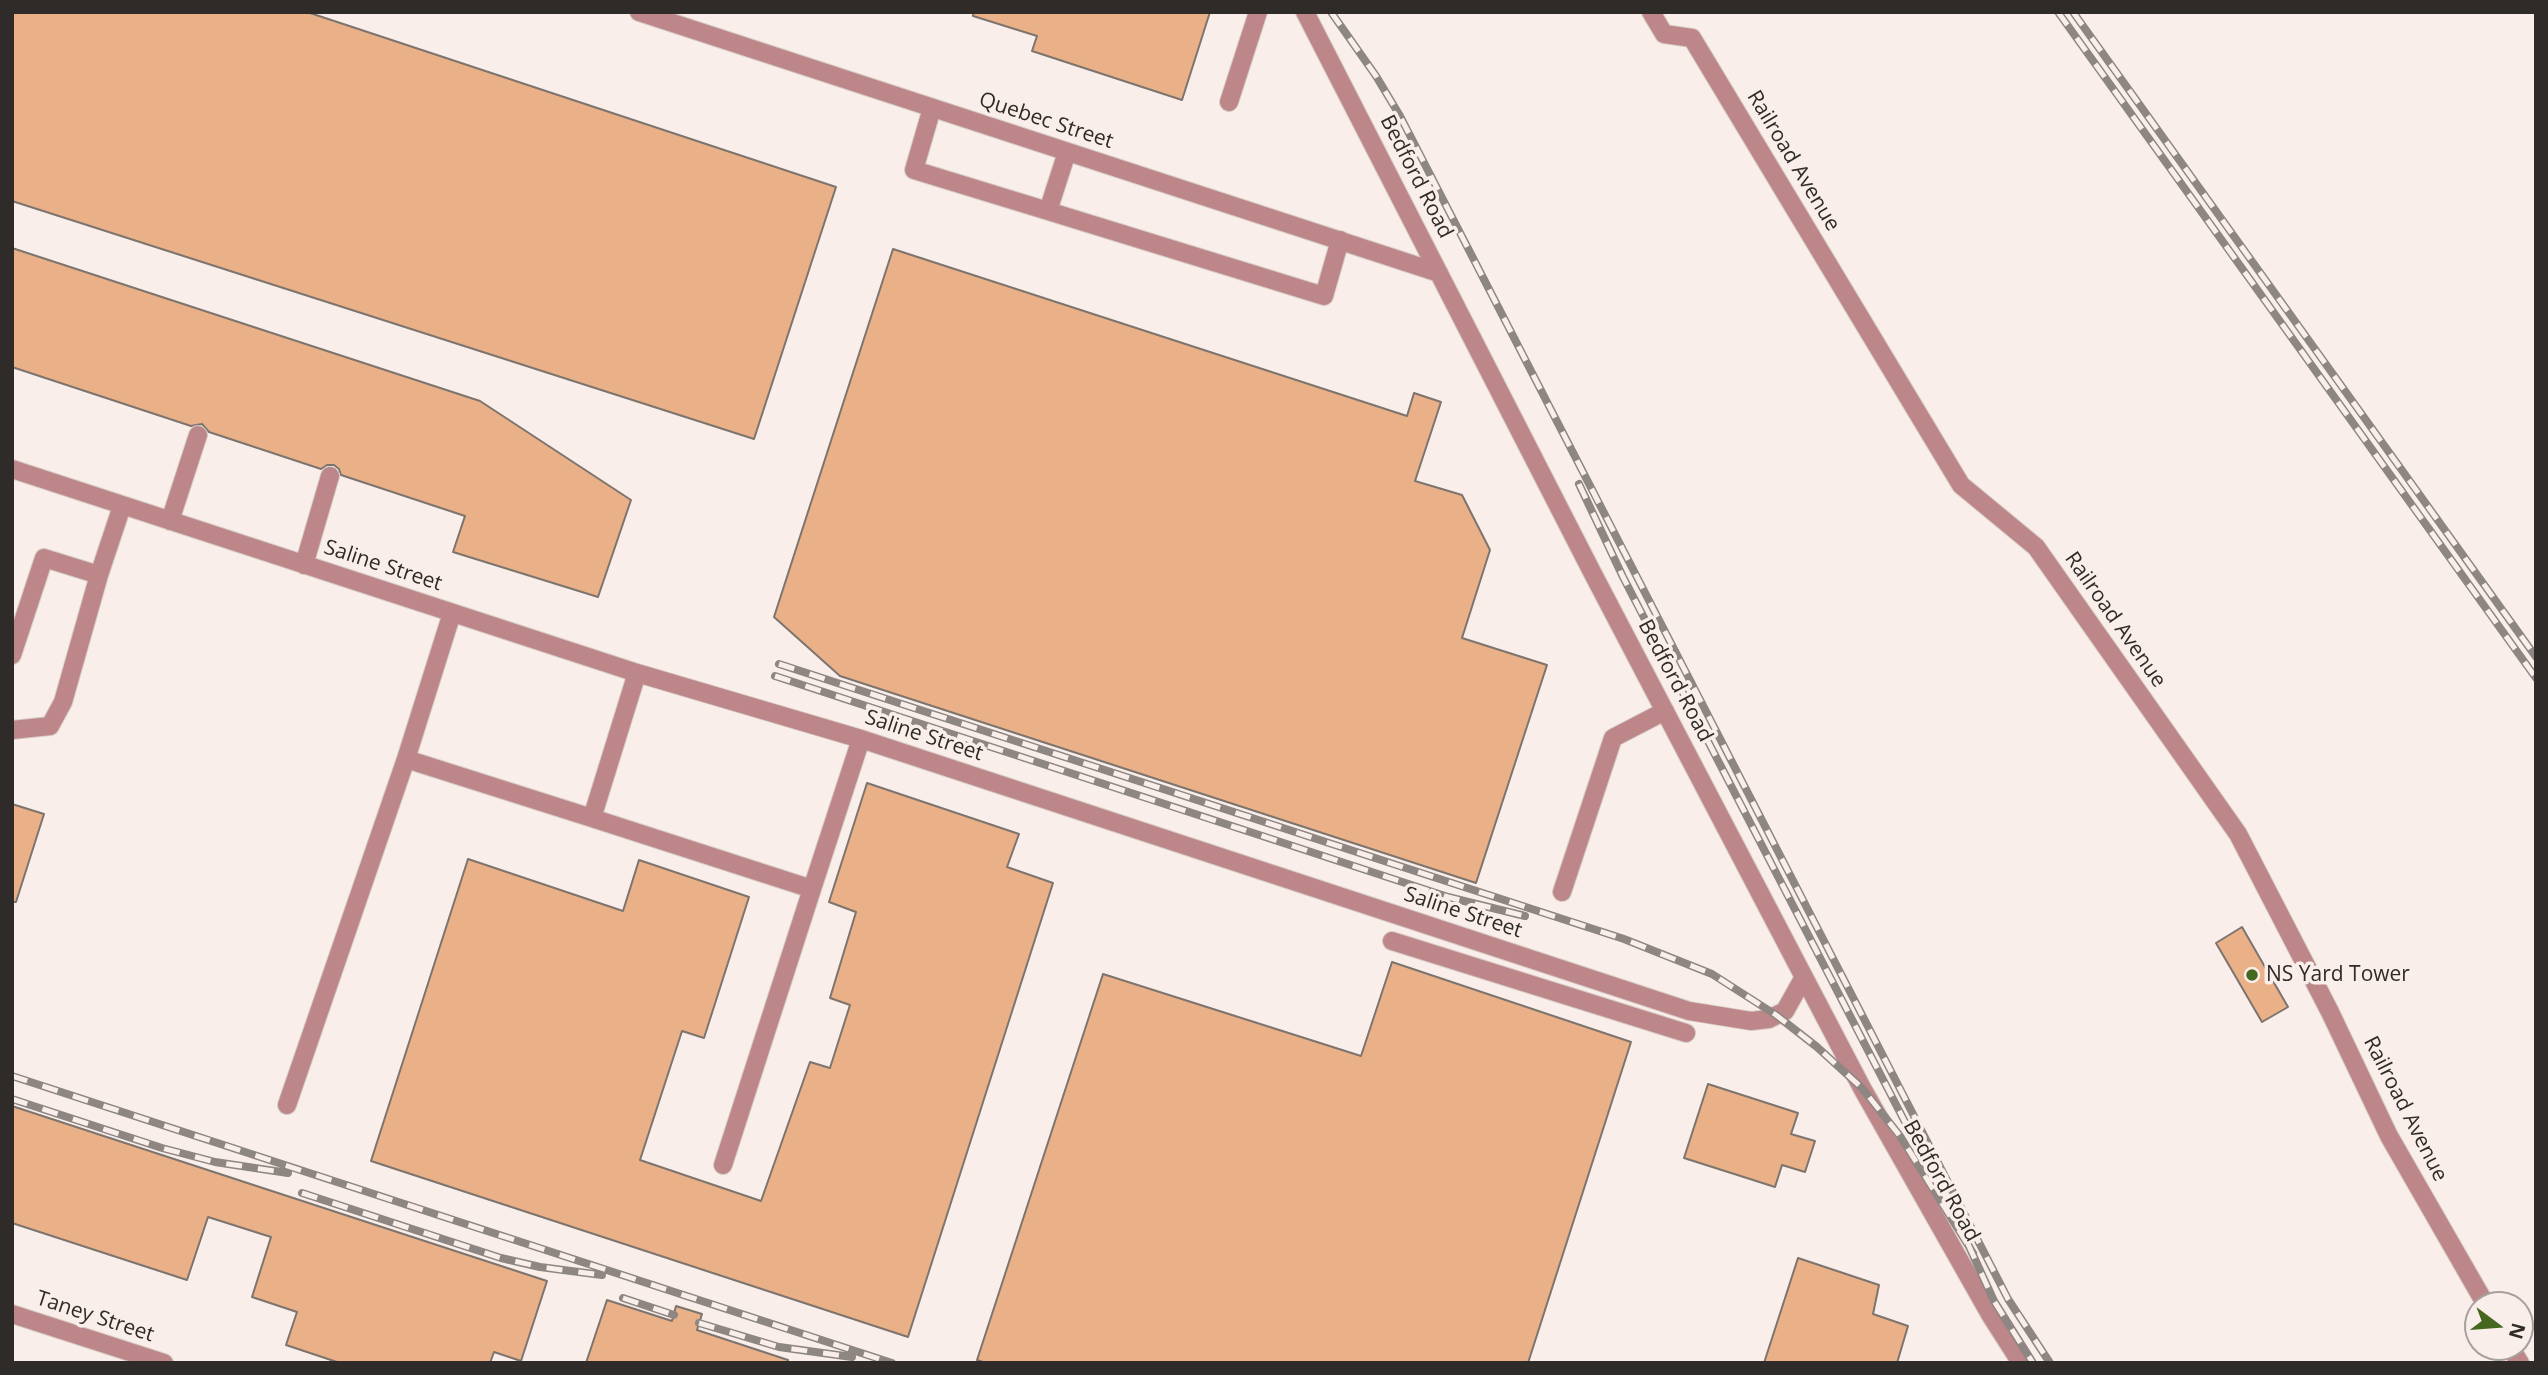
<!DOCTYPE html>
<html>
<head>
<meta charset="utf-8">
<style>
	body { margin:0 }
	#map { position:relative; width:2548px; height:1375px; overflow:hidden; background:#faeeea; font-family:"Open Sans",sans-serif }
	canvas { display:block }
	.frame { position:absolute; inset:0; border:14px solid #2f2b29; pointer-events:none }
	.north { position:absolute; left:2464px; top:1291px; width:70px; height:70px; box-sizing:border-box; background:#faeeea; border:2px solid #a9a09d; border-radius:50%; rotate:106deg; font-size:19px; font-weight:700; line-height:28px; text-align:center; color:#2f2b29 }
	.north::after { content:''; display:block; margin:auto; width:24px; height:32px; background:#46671f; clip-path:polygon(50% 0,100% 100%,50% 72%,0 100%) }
</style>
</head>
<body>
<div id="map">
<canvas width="2548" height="1375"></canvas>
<div class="frame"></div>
<div class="north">N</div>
</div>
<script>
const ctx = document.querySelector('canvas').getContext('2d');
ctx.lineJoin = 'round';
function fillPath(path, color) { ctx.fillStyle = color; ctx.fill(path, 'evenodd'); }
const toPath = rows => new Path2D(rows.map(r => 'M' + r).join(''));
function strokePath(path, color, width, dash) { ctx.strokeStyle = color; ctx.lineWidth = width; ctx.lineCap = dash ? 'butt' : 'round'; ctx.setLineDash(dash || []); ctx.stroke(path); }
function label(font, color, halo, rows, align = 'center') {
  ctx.font = font + ' "Open Sans",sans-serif'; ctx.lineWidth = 7; ctx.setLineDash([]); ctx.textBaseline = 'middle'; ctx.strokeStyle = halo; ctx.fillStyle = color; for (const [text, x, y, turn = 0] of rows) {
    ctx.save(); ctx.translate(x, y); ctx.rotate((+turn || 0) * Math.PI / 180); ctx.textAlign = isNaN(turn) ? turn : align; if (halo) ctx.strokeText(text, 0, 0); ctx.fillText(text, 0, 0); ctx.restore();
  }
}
const building = toPath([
	[12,12,307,12,836,187,754,439,12,201,12,12],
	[973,12,1210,12,1182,100,1032,51,1037,36,973,16,973,12],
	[12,248,480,401,631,500,598,597,453,552,465,516,341,475,339,469,334,465,327,465,321,469,209,432,202,424,191,426,12,367,12,248],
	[893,249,1407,416,1414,393,1441,402,1415,481,1462,495,1490,550,1462,638,1547,665,1476,883,840,676,774,617,893,249],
	[867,783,1019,834,1007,867,1053,883,908,1337,371,1161,468,859,623,911,639,860,749,897,704,1038,682,1031,640,1160,761,1201,810,1062,830,1068,850,1005,830,998,856,912,829,902,867,783],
	[12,804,44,814,16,902,12,902,12,804],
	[2242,927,2288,1007,2262,1022,2216,943,2242,927],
	[1392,962,1631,1042,1528,1363,986,1363,977,1360,1103,974,1361,1056,1392,962],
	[1708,1084,1798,1113,1791,1134,1815,1141,1805,1172,1782,1165,1775,1187,1684,1158,1708,1084],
	[12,1106,547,1281,521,1361,494,1352,490,1363,340,1363,286,1345,297,1312,252,1297,271,1237,208,1217,187,1280,12,1223,12,1106],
	[1798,1258,1879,1285,1873,1314,1908,1326,1897,1363,1764,1363,1798,1258],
	[607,1300,672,1321,676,1306,702,1314,697,1330,788,1360,788,1363,586,1363,607,1300]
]);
fillPath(building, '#eab088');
strokePath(building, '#7d746e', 2);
const minor = toPath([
	[639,12,1439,273],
	[1305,12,1592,572,1862,1088,1991,1316,2021,1363],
	[1651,12,1664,34,1692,38,1961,485,2036,547,2238,834,2330,1012,2389,1136,2486,1305],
	[1229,102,1258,12],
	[932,108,914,170,1048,211],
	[1067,152,1048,211,1324,296,1340,240],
	[12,469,637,673,861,739,1689,1011,1751,1021,1769,1019,1785,1011,1804,977],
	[170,521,198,435],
	[304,565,330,476],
	[452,613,406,759,592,818],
	[12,655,44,558,99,575],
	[637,673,592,818,812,889,861,739],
	[12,730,50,726,63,702,99,575,122,506],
	[1562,892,1613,738,1665,711],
	[1392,941,1686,1033],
	[287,1105,406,759],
	[723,1165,812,889],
	[12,1314,164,1363],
	[2510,1347,2520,1363]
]);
strokePath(minor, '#d5cbc7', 20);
strokePath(minor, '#bd8789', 18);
const rail = toPath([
	[1331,12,1376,76,1400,116,2008,1299,2050,1363],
	[2058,12,2536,678],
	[2073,12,2536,657],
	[1579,484,1623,577,1920,1151],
	[779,664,1624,939,1712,974,1776,1015,1817,1047,1862,1088,1900,1136,1973,1253],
	[775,676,1448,897,1525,916],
	[12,1076,892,1363],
	[12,1099,162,1148,215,1162,288,1173],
	[302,1193,501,1258,540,1267,602,1275],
	[1968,1244,1994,1301,2033,1363],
	[623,1298,674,1315],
	[699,1323,779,1347,852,1357]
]);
strokePath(rail, '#8d8683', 8);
strokePath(rail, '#faeeea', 5, [16]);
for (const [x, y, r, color] of [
	[2252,975,7,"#46671f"]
]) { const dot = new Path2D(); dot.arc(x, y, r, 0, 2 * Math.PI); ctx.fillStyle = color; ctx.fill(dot); strokePath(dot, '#faeeea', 2.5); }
label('21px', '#2f2b29', '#faeeea', [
	["Quebec Street",1046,121,18],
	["Railroad Avenue",1793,161,59],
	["Bedford Road",1416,177,63],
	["Saline Street",383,566,18],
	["Railroad Avenue",2115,620,55],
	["Bedford Road",1675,681,62],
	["Saline Street",924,736,18],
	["Saline Street",1463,913,18],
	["Railroad Avenue",2405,1109,63],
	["Bedford Road",1941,1181,61],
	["Taney Street",95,1317,18]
]);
label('21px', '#2f2b29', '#faeeea', [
	["NS Yard Tower",2266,975]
], 'left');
</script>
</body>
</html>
